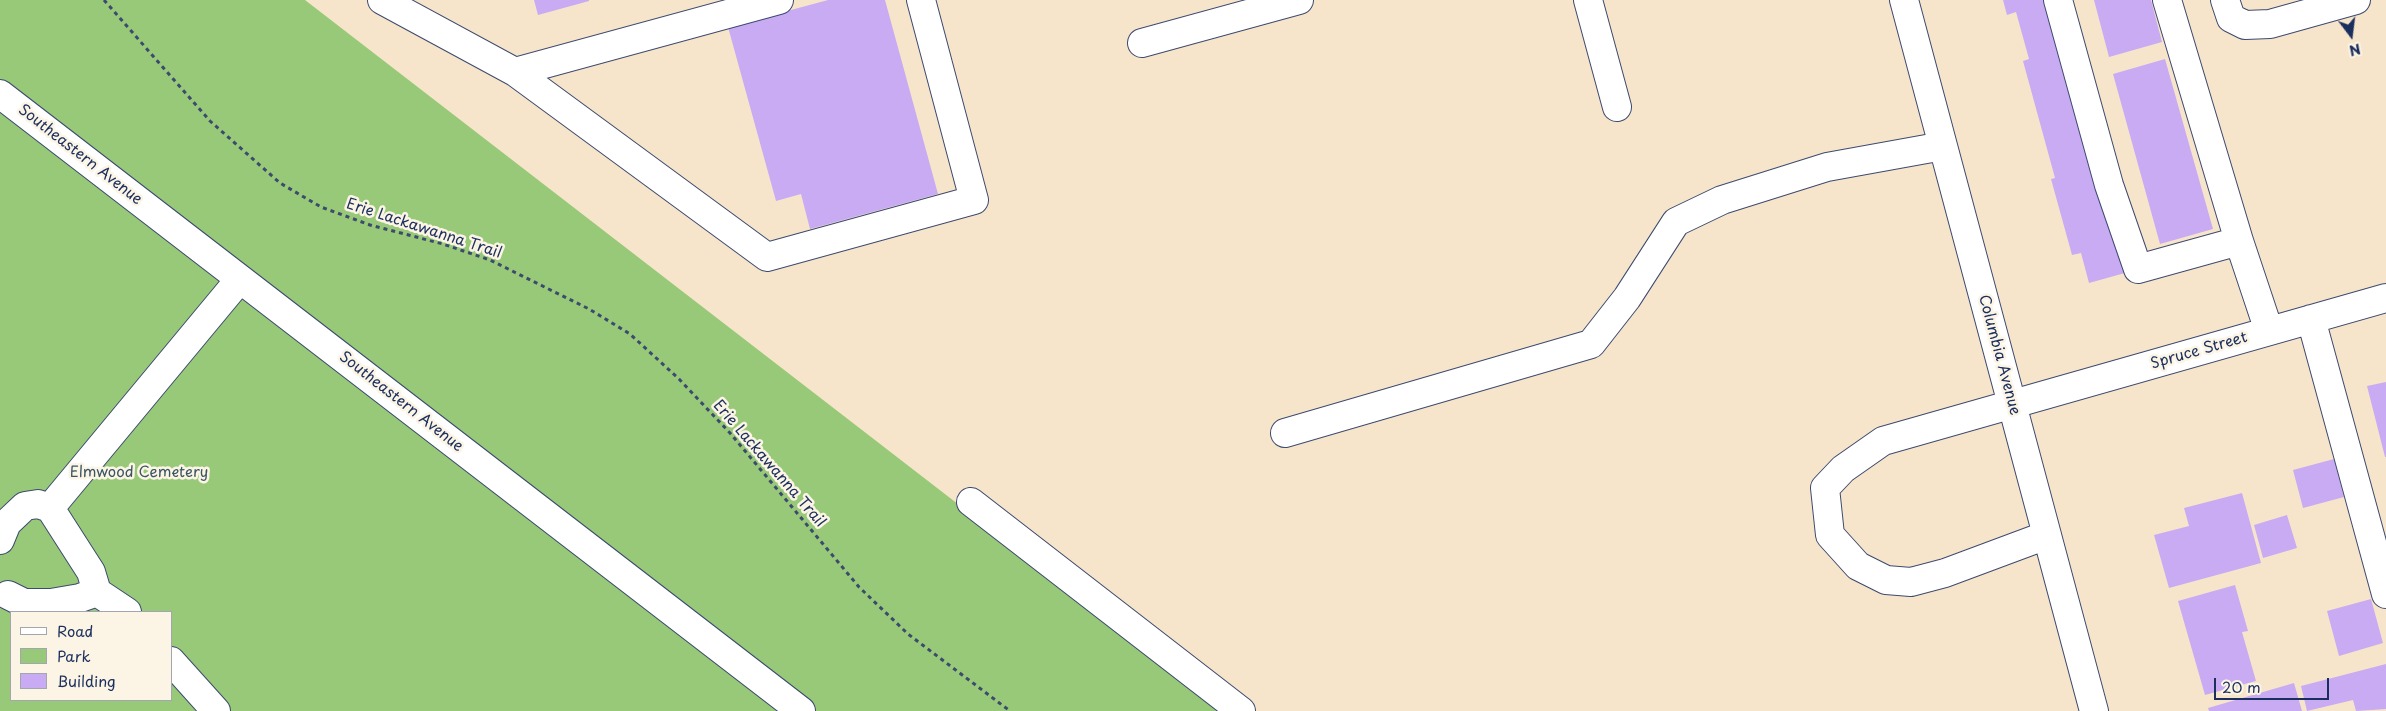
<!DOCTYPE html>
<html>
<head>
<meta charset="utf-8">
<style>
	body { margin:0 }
	#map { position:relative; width:2386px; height:711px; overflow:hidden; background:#f7e5cb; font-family:"Playpen Sans",sans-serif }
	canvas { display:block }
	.legend { position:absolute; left:10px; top:611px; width:162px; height:90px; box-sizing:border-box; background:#fcf5e5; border:1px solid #a2a6af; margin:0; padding:6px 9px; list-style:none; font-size:15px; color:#1b2f5e }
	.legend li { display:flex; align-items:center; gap:10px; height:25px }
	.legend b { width:25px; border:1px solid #a2a6af }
	.north { position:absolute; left:2326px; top:10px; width:50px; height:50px; -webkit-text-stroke:4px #fcf5e5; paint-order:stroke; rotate:165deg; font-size:14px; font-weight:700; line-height:20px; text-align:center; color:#1b2f5e }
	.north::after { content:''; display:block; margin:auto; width:18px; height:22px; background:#1b2f5e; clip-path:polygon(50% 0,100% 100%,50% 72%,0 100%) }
	.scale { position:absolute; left:2214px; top:678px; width:115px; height:22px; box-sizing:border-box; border:2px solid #1b2f5e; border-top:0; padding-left:6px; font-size:15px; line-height:18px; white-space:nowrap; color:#1b2f5e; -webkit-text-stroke:4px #fcf5e5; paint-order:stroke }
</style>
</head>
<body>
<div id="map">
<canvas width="2386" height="711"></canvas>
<ul class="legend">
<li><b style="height:6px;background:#fff"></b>Road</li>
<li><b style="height:14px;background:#98c979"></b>Park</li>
<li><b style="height:14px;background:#c8abf3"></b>Building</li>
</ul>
<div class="north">N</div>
<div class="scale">20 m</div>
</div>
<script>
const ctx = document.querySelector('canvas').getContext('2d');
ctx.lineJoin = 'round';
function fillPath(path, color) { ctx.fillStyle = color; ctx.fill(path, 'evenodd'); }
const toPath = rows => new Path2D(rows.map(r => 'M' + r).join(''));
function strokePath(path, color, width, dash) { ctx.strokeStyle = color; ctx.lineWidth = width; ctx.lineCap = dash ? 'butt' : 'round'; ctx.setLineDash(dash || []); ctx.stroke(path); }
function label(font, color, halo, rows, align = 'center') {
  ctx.font = font + ' "Playpen Sans",sans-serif'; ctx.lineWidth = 5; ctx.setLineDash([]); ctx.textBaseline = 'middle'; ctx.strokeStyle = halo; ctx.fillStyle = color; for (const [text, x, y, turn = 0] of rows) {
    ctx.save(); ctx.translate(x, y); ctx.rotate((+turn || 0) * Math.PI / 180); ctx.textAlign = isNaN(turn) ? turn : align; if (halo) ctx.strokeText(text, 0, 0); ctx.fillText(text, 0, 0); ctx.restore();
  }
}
fillPath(toPath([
	[0,0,305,0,1226,711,0,711],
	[11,612,171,612,171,700,11,700]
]), '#98c979');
fillPath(toPath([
	[534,0,589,0,589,1,538,15],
	[828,0,885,0,938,194,810,229,801,194,776,201,728,27],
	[2003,0,2050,0,2125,273,2089,283,2081,253,2072,255,2051,179,2055,178,2023,61,2029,59,2016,12,2007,15],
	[2094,0,2151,0,2162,42,2109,57],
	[2165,59,2213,229,2160,244,2113,74],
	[2386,382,2386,457,2385,457,2367,386],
	[2334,459,2344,497,2303,508,2293,470],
	[2242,493,2261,563,2169,588,2154,535,2189,526,2184,508],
	[2287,515,2297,548,2263,558,2254,525],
	[2235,585,2248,631,2242,632,2256,681,2205,695,2178,601],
	[2371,599,2383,643,2339,656,2327,611],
	[2386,664,2386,709,2356,711,2353,700,2307,711,2301,686],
	[2294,683,2302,711,2209,711,2208,708]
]), '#c8abf3');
const minor = toPath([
	[382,0,515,72,767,257,974,200,921,0],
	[1588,0,1617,107],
	[1904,0,2094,711],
	[2058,0,2109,185,2138,269,2239,241],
	[2167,0,2239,241,2269,331],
	[2225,0,2231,18,2245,25,2270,24,2356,0],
	[1142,43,1299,0],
	[515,72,779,0],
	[0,94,801,711],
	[2311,319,2386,594],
	[1285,433,1591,344,1627,298,1676,222,1722,200,1827,167,1943,146],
	[971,502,1241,711],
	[50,508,91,572,97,592,127,612],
	[2047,535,1945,573,1911,582,1886,580,1858,566,1830,535,1825,488,1843,469,1883,441,2386,298],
	[0,540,7,523,25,506,38,504,50,508,240,279],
	[8,595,24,603,51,603,80,598,97,592],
	[171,661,216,711]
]);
strokePath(minor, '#3c4a6e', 30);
strokePath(toPath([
	[104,0,210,121,280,183,321,207,370,225,443,244,490,260,589,309,630,334,679,379,730,433,859,587,908,634,1010,711]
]), '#3c4a6e', 3, [4, 4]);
strokePath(minor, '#fff', 28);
label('15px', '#1b2f5e', '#fcf5e5', [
	["Southeastern Avenue",80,155,38],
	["Erie Lackawanna Trail",424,229,18],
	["Spruce Street",2199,351,-16],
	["Columbia Avenue",1999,355,75],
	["Southeastern Avenue",401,402,38],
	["Erie Lackawanna Trail",769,464,49]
]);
label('15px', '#3a5665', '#fcf5e5', [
	["Elmwood Cemetery",139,473]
]);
</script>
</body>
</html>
